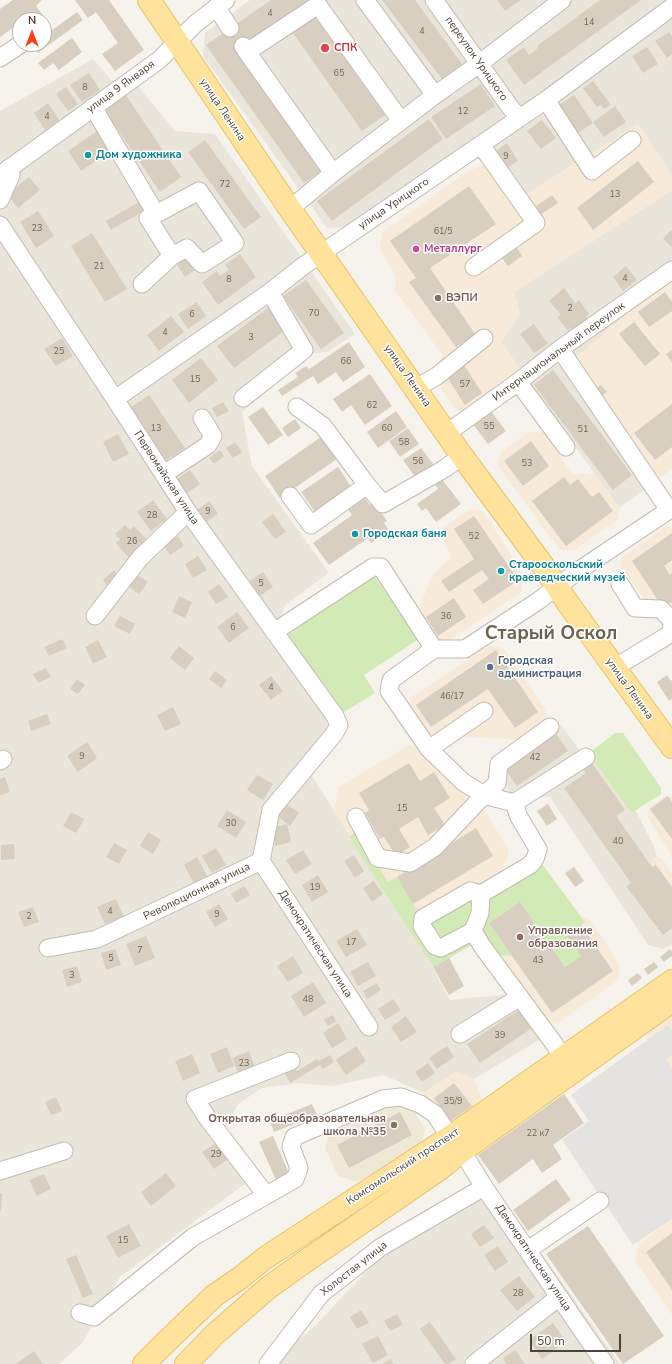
<!DOCTYPE html>
<html>
<head>
<meta charset="utf-8">
<style>
	body { margin:0 }
	#map { position:relative; width:672px; height:1364px; overflow:hidden; background:#f6f3ec; font-family:"Nunito Sans",sans-serif }
	canvas { display:block }
	.north { position:absolute; left:12px; top:12px; width:40px; height:40px; box-sizing:border-box; background:#fff; border:1px solid #b7b4b0; border-radius:50%; rotate:0deg; font-size:11px; font-weight:700; line-height:16px; text-align:center; color:#4b4439 }
	.north::after { content:''; display:block; margin:auto; width:14px; height:18px; background:#fc3f1d; clip-path:polygon(50% 0,100% 100%,50% 72%,0 100%) }
	.scale { position:absolute; left:530px; top:1334px; width:91px; height:18px; box-sizing:border-box; border:2px solid #4b4439; border-top:0; padding-left:5px; font-size:12px; line-height:14px; white-space:nowrap; color:#4b4439; -webkit-text-stroke:3px #fff; paint-order:stroke }
</style>
</head>
<body>
<div id="map">
<canvas width="672" height="1364"></canvas>
<div class="north">N</div>
<div class="scale">50 m</div>
</div>
<script>
const ctx = document.querySelector('canvas').getContext('2d');
ctx.lineJoin = 'round';
function fillPath(path, color) { ctx.fillStyle = color; ctx.fill(path, 'evenodd'); }
const toPath = rows => new Path2D(rows.map(r => 'M' + r).join(''));
function strokePath(path, color, width, dash) { ctx.strokeStyle = color; ctx.lineWidth = width; ctx.lineCap = dash ? 'butt' : 'round'; ctx.setLineDash(dash || []); ctx.stroke(path); }
function label(font, color, halo, rows, align = 'center') {
  ctx.font = font + ' "Nunito Sans",sans-serif'; ctx.lineWidth = 3; ctx.setLineDash([]); ctx.textBaseline = 'middle'; ctx.strokeStyle = halo; ctx.fillStyle = color; for (const [text, x, y, turn = 0] of rows) {
    ctx.save(); ctx.translate(x, y); ctx.rotate((+turn || 0) * Math.PI / 180); ctx.textAlign = isNaN(turn) ? turn : align; if (halo) ctx.strokeText(text, 0, 0); ctx.fillText(text, 0, 0); ctx.restore();
  }
}
fillPath(toPath([
	[250,0,672,0,672,175,638,124,511,204,484,164,462,147,346,227,327,228,203,56,205,33],
	[93,59,111,80,137,85,175,131,215,134,355,334,327,352,314,353,242,412,252,466,329,573,285,605,281,617,280,644,335,725,312,776,429,961,450,1000,519,993,543,1021,539,1040,474,1079,456,1072,423,1093,384,1075,332,1086,300,1083,262,1088,238,1104,225,1128,246,1183,120,1277,82,1343,59,1364,0,1364,0,111],
	[672,190,672,280,635,307,657,480,619,508,501,342,520,314,514,292],
	[548,720,562,726,583,755,597,758,634,807,655,849,657,857,652,860,672,905,672,944,663,949,648,945,550,797,512,795,494,772,496,756],
	[496,1189,620,1364,267,1364,314,1327,379,1258,458,1198]
]), '#eae5da');
fillPath(toPath([
	[638,124,672,175,672,190,514,292,520,314,501,342,520,369,494,386,490,399,469,413,456,410,435,379,437,365,443,356,395,290,396,277,380,248,382,233,465,173,484,164,511,204],
	[672,280,672,469,657,480,576,357,635,307],
	[529,432,544,432,572,474,595,474,619,508,618,519,575,550,560,550,497,465,501,452],
	[471,509,483,511,523,573,521,592,445,643,430,640,418,618,419,608,431,579,436,571,451,558,439,530],
	[666,526,672,527,672,614,656,614,620,566,622,557],
	[488,646,502,647,544,707,548,720,518,740,437,735,424,732,409,709,410,698],
	[410,745,436,750,489,817,509,851,502,871,424,917,401,916,334,811,338,787],
	[672,796,672,857,647,816,650,806,663,798],
	[657,857,663,860,672,873,672,905,652,867,651,860],
	[515,889,579,914,591,921,620,965,618,980,557,1024,543,1021,479,922],
	[672,1014,672,1091,646,1053,647,1033],
	[456,1072,474,1079,482,1099,480,1112,453,1128,426,1102,423,1093],
	[672,1220,672,1315,635,1260,639,1243]
]), '#f7ead8');
fillPath(toPath([
	[395,1102,410,1103,425,1130,419,1148,357,1182,338,1176,325,1148,330,1133]
]), '#efe8d6');
fillPath(toPath([
	[373,574,419,639,364,675,375,693,341,714,286,636],
	[615,733,623,733,661,788,661,794,633,812,629,810,592,758,593,750],
	[356,832,388,882,397,877,421,917,435,954,466,938,472,943,470,946,433,967,349,837],
	[539,860,585,922,567,936,581,956,565,967,520,902,489,923,512,956,499,955,493,952,480,927,486,904,494,895],
	[475,897,473,921,444,941,435,940,429,920]
]), '#d2eab5');
fillPath(toPath([
	[668,1025,672,1030,672,1055,666,1059,672,1068,672,1219,633,1245,562,1140,589,1121,571,1095]
]), '#e5e3e0');
fillPath(toPath([
	[13,0,42,0,36,6,47,21,44,22,44,20,20,20,20,27,18,24,0,37,0,9],
	[75,0,109,0,144,50,115,71,102,54,118,43,96,12,88,18],
	[271,0,310,0,236,50,322,171,304,183,206,45],
	[382,0,415,0,462,64,442,79],
	[497,0,521,0,505,11],
	[600,0,641,0,524,85,506,60,524,47,529,55,538,48,537,46],
	[77,12,83,20,38,53,33,45,44,44,44,36],
	[315,17,385,115,362,131,293,33],
	[669,32,672,36,672,54,667,58,655,41],
	[72,38,82,52,59,70,53,63,44,70,38,63],
	[647,47,658,64,643,73,632,56],
	[89,73,100,90,82,102,70,85],
	[593,81,611,105,604,109,601,105,597,107,583,88],
	[481,84,495,106,446,139,431,117],
	[66,87,78,104,68,111,56,94],
	[125,94,181,177,160,192,104,109],
	[574,95,593,123,578,133,559,105],
	[48,103,59,120,45,130,34,113],
	[615,106,626,122,604,137,593,122],
	[429,119,443,139,332,221,317,201],
	[542,120,556,138,541,149,527,131],
	[100,129,114,149,81,171,68,151],
	[205,140,261,217,244,229,188,152],
	[507,143,518,161,504,170,493,153],
	[638,161,654,182,593,230,577,208],
	[29,177,40,190,18,208,7,194],
	[469,186,496,224,430,268,475,334,456,347,409,282,416,278,390,241],
	[552,195,558,203,537,217,532,209],
	[142,200,147,209,111,230,106,221],
	[38,211,54,236,36,248,20,222],
	[671,230,672,231,672,247,663,239],
	[92,233,127,289,105,302,71,246],
	[515,245,522,256,508,266,500,255],
	[240,254,256,277,218,305,202,282,217,271,220,276,229,270,225,265],
	[188,257,196,269,185,277,177,265],
	[626,266,637,280,623,291,613,277],
	[306,280,344,333,321,349,283,296],
	[564,288,575,303,579,300,589,314,586,317,589,321,574,333,571,328,568,331,557,317,561,315,549,301],
	[665,292,672,302,672,311,649,327,638,312],
	[197,302,206,316,188,329,178,314],
	[268,308,284,331,234,368,217,346],
	[171,316,184,332,159,351,147,335],
	[634,322,660,354,645,366,619,334],
	[534,324,548,344,534,353,520,334],
	[62,338,73,356,56,366,44,349],
	[349,342,365,367,343,382,336,372,318,384,313,376,282,396,278,390,298,377,295,373,306,366,309,369],
	[672,350,672,362,666,354],
	[201,358,218,380,189,403,172,380],
	[464,365,482,393,465,405,447,377],
	[553,370,632,475,613,490,534,385],
	[370,374,392,406,365,425,351,405,342,412,333,399],
	[601,385,607,392,598,399,592,390],
	[149,395,185,448,163,462,128,409],
	[223,402,229,411,217,417,212,408],
	[672,404,672,447,655,460,634,433],
	[263,407,283,435,268,445,248,417],
	[490,410,506,431,488,444,472,423],
	[396,411,407,427,378,448,367,432],
	[295,419,301,428,288,437,282,428],
	[408,428,419,444,400,457,389,441],
	[118,434,129,454,113,462,103,442],
	[321,437,337,459,280,498,265,476],
	[531,441,549,466,523,486,504,461],
	[235,442,242,452,233,458,226,448],
	[421,448,433,464,415,477,403,460],
	[220,450,224,456,214,464,209,458],
	[338,467,352,488,315,512,301,492],
	[190,470,200,484,187,493,177,479],
	[438,474,461,504,436,522,426,508,422,511,417,504,438,489,431,479],
	[564,477,570,485,578,479,592,497,599,492,613,511,566,546,532,501],
	[365,498,370,505,373,502,387,521,384,523,389,531,371,543,368,538,329,565,313,543,352,515,348,510],
	[153,500,167,519,151,531,137,512],
	[210,501,218,514,206,522,197,510],
	[273,514,286,532,275,539,262,522],
	[474,516,514,574,514,583,483,604,473,590,489,579,482,570,449,592,441,581,474,559,454,529],
	[125,525,130,530,134,526,148,541,130,559,116,543,120,539,115,534],
	[672,533,672,560,664,566,670,575,672,573,672,602,663,608,632,561],
	[178,536,184,546,170,555,163,545],
	[198,556,207,570,193,578,185,564],
	[114,570,121,578,109,588,103,580],
	[263,572,273,587,260,596,250,581],
	[137,575,148,582,139,594,129,587],
	[219,584,228,597,216,604,208,592],
	[179,596,192,602,185,618,172,612],
	[454,598,466,617,438,636,426,617],
	[237,612,249,628,229,643,217,627],
	[120,616,135,624,130,634,114,626],
	[62,639,67,648,49,656,44,647],
	[98,640,107,657,93,664,85,647],
	[179,646,194,658,185,670,170,658],
	[496,650,538,712,515,728,488,689,431,727,416,705],
	[46,668,51,677,38,683,33,674],
	[215,671,227,680,221,688,209,679],
	[667,675,671,681,672,680,672,699,669,701,657,682],
	[271,676,283,691,271,700,259,685],
	[77,679,85,685,78,694,70,689],
	[173,707,181,724,165,731,157,715],
	[47,714,51,724,31,731,28,721],
	[554,730,568,751,517,786,503,766],
	[87,742,97,758,78,772,67,756],
	[409,763,420,781,434,772,450,798,434,808,445,825,428,835,418,817,399,829,410,847,396,856,384,837,380,839,365,813,369,810,359,793],
	[592,763,625,810,616,816,652,867,656,865,672,887,672,928,663,935,626,886,631,883,564,788,586,773,583,769],
	[257,775,273,784,263,800,247,790],
	[5,777,10,792,0,795,0,779],
	[668,796,672,802,672,839,650,809],
	[285,803,299,813,290,826,276,815],
	[548,804,557,819,547,826,537,811],
	[227,810,246,822,236,838,217,826],
	[71,812,84,819,76,833,63,826],
	[287,824,291,842,275,846,271,828],
	[476,828,493,856,413,904,397,877],
	[148,832,161,840,153,854,140,846],
	[114,843,127,850,119,864,106,857],
	[14,844,15,859,1,860,1,845],
	[216,848,226,865,212,873,202,856],
	[303,850,312,864,295,874,286,860],
	[354,855,364,871,355,878,344,861],
	[197,857,207,876,194,883,184,865],
	[574,867,584,881,575,887,565,873],
	[318,875,328,892,312,902,302,885],
	[374,881,383,894,372,902,363,888],
	[244,886,250,895,236,903,231,894],
	[116,899,124,917,105,924,97,907],
	[520,902,565,967,581,956,567,936,581,925,613,971,552,1013,489,923],
	[219,904,228,919,215,927,206,912],
	[33,907,39,922,24,927,18,912],
	[357,929,367,945,346,957,336,941],
	[146,936,155,958,135,966,126,944],
	[115,949,121,965,106,970,101,953],
	[670,949,672,952,672,956,664,962,660,957],
	[293,956,303,973,288,982,277,966],
	[449,958,464,986,449,995,433,967],
	[368,962,376,976,358,986,350,972],
	[654,962,658,967,648,975,644,969],
	[77,966,82,982,67,987,62,970],
	[638,973,642,978,632,986,628,980],
	[313,982,326,1003,304,1017,291,996],
	[377,983,381,990,367,999,363,991],
	[393,999,401,1010,385,1020,378,1009],
	[520,1009,532,1028,480,1063,467,1044],
	[333,1015,336,1021,328,1026,324,1020],
	[406,1016,417,1032,401,1042,391,1027],
	[338,1023,347,1039,332,1048,323,1033],
	[356,1046,366,1061,346,1075,336,1060],
	[447,1046,454,1057,437,1069,429,1058],
	[227,1047,234,1066,218,1073,210,1054],
	[249,1051,256,1070,240,1077,232,1058],
	[192,1054,200,1073,183,1081,175,1061],
	[330,1055,334,1062,323,1069,320,1065,290,1083,283,1070,293,1065,297,1071,317,1059,319,1061],
	[428,1063,435,1073,422,1082,415,1072],
	[454,1083,472,1106,451,1121,434,1098],
	[564,1094,584,1123,553,1145,562,1159,542,1173,533,1159,499,1184,478,1155],
	[56,1097,62,1111,51,1115,45,1102],
	[312,1104,317,1115,274,1132,270,1121],
	[400,1112,412,1135,349,1168,337,1145],
	[273,1136,290,1176,277,1182,259,1142],
	[219,1141,230,1158,214,1169,202,1152],
	[166,1173,176,1186,151,1206,141,1192],
	[44,1174,51,1189,37,1196,29,1180],
	[556,1179,571,1200,528,1231,513,1210],
	[0,1193,2,1193,1,1211,0,1211],
	[129,1224,141,1246,118,1258,106,1236],
	[484,1225,494,1238,480,1247,471,1234],
	[588,1226,664,1336,623,1364,546,1254],
	[672,1233,672,1290,646,1252],
	[498,1246,508,1262,495,1271,484,1255],
	[76,1255,93,1294,83,1298,66,1259],
	[519,1276,535,1297,517,1311,500,1290],
	[361,1310,369,1323,357,1329,350,1317],
	[397,1314,403,1325,390,1331,384,1321],
	[430,1322,456,1359,449,1364,445,1364,420,1329],
	[553,1323,566,1342,542,1359,529,1340],
	[378,1336,388,1355,373,1363,362,1344],
	[515,1350,525,1364,506,1364,503,1358],
	[34,1351,43,1364,16,1364],
	[391,1359,393,1364,382,1364]
]), '#d8cfc1');
const minor = toPath([
	[365,0,435,95,479,64,562,0],
	[434,0,510,107,519,118],
	[216,7,230,28],
	[243,46,247,52,318,5,401,121],
	[247,52,333,173],
	[0,58,21,44],
	[546,100,592,171,632,140],
	[93,107,156,214,199,191,235,243,202,264,187,248,172,256,142,284],
	[0,175,159,60,195,24,226,0],
	[0,200,11,175,9,168],
	[290,209,333,173,435,95],
	[156,214,148,218,172,256],
	[0,225,115,399,188,512,335,716,339,725,334,734,271,810,261,861,97,939,48,948],
	[474,267,536,223,481,145],
	[560,349,669,510],
	[518,382,566,447],
	[416,388,437,376,484,338],
	[243,398,304,350,270,292],
	[115,399,270,292,303,266,546,100,672,7],
	[297,407,323,426,367,485,383,504,444,469,462,456],
	[447,433,518,382,560,349,672,270],
	[164,474,208,445,213,436,202,418],
	[290,496,311,525,367,485],
	[620,584,635,608,661,609,672,621],
	[95,616,140,558,188,512],
	[274,632,373,567,381,567,434,649],
	[614,668,670,634,672,626],
	[550,727,499,764,497,783,484,795,514,803,586,757],
	[429,749,484,711],
	[0,761,3,759],
	[514,803,519,817,538,849,535,859,530,865,481,894,480,913,473,931,482,946,555,1045,563,1058],
	[356,817,378,858,410,863,435,847,484,795,463,782,429,749,389,691,391,680,434,649,465,649,538,601,578,571,672,508],
	[261,861,369,1027],
	[473,931,441,948,435,946,422,926,423,918,470,891,481,894],
	[460,1034,520,997],
	[462,1151,484,1187,605,1364],
	[0,1171,64,1151],
	[266,1195,208,1119,195,1099,291,1061],
	[528,1250,600,1201],
	[80,1313,94,1317,193,1237,295,1179,299,1168,291,1147,294,1137,383,1099,401,1097,420,1104,435,1114,450,1137],
	[268,1364,321,1294,381,1247,484,1187],
	[474,1364,559,1297]
]);
const major = toPath([
	[149,0,290,209,462,456,544,567,567,602,672,747],
	[144,1364,164,1344,215,1295,240,1278,265,1258,450,1137,672,981],
	[186,1364,215,1334,268,1288,300,1265,441,1168,462,1151,672,1001]
]);
strokePath(minor, '#c2bbae', 19);
strokePath(major, '#e6c16a', 24);
strokePath(minor, '#fff', 17);
strokePath(major, '#ffe39c', 22);
for (const [x, y, r, color] of [
	[325,48,5,"#e0444e"],
	[88,155,4,"#0f9aa8"],
	[416,249,4,"#d1479c"],
	[438,298,4,"#8d6e63"],
	[355,534,4,"#0f9aa8"],
	[501,571,4,"#0f9aa8"],
	[490,667,4,"#5c6f8a"],
	[520,937,4,"#8d6e63"],
	[394,1125,4,"#8d6e63"]
]) { const dot = new Path2D(); dot.arc(x, y, r, 0, 2 * Math.PI); ctx.fillStyle = color; ctx.fill(dot); strokePath(dot, '#fff', 1.5); }
label('9px', '#6e675b', null, [
	["4",270,14],
	["14",589,23],
	["4",422,32],
	["65",339,74],
	["8",85,88],
	["12",463,112],
	["4",47,117],
	["9",506,157],
	["72",225,185],
	["13",615,195],
	["23",37,229],
	["61/5",443,232],
	["21",99,267],
	["4",625,279],
	["8",229,280],
	["2",570,309],
	["70",314,314],
	["6",192,315],
	["4",165,333],
	["3",251,338],
	["25",59,352],
	["66",346,362],
	["15",195,380],
	["57",465,385],
	["62",372,406],
	["55",489,427],
	["13",156,429],
	["60",387,429],
	["51",583,430],
	["58",404,443],
	["56",418,462],
	["53",527,464],
	["9",208,512],
	["28",152,516],
	["52",474,537],
	["26",132,542],
	["5",261,584],
	["36",446,617],
	["6",233,628],
	["4",271,688],
	["46/17",452,697],
	["9",82,757],
	["42",535,758],
	["15",402,809],
	["30",231,824],
	["40",618,842],
	["19",315,888],
	["4",110,912],
	["9",217,915],
	["2",29,917],
	["17",351,943],
	["7",140,951],
	["5",111,959],
	["43",538,961],
	["3",72,976],
	["48",308,1000],
	["39",500,1036],
	["23",244,1064],
	["35/9",453,1102],
	["22 к7",538,1134],
	["29",216,1155],
	["15",123,1241],
	["28",518,1294]
]);
label('bold 11px', '#be3a42', '#fff', [
	["СПК",334,48]
], 'left');
label('11px', '#4b4439', '#fff', [
	["переулок Урицкого",476,59,55],
	["улица 9 Января",121,87,-36],
	["улица Ленина",222,110,56],
	["улица Урицкого",394,204,-34],
	["Интернациональный переулок",559,352,-36],
	["улица Ленина",407,376,55],
	["Первомайская улица",166,478,57],
	["улица Ленина",629,689,54],
	["Революционная улица",197,892,-26],
	["Демократическая улица",315,944,57],
	["Комсомольский проспект",403,1167,-33],
	["Демократическая улица",533,1258,56],
	["Холостая улица",354,1269,-38]
]);
label('bold 11px', '#0d838f', '#fff', [
	["Дом художника",96,155],
	["Городская баня",363,534],
	["Старооскольский",509,565],
	["краеведческий музей",509,578]
], 'left');
label('bold 11px', '#b23c85', '#fff', [
	["Металлург",424,249]
], 'left');
label('bold 11px', '#785e54', '#fff', [
	["ВЭПИ",446,298],
	["Управление",528,931],
	["образования",528,944],
	["Открытая общеобразовательная",386,1119,"right"],
	["школа №35",386,1132,"right"]
], 'left');
label('bold 11px', '#4e5e75', '#fff', [
	["Городская",498,661],
	["администрация",498,674]
], 'left');
label('bold 19px', '#6e6250', '#fff', [
	["Старый Оскол",551,634]
]);
</script>
</body>
</html>
